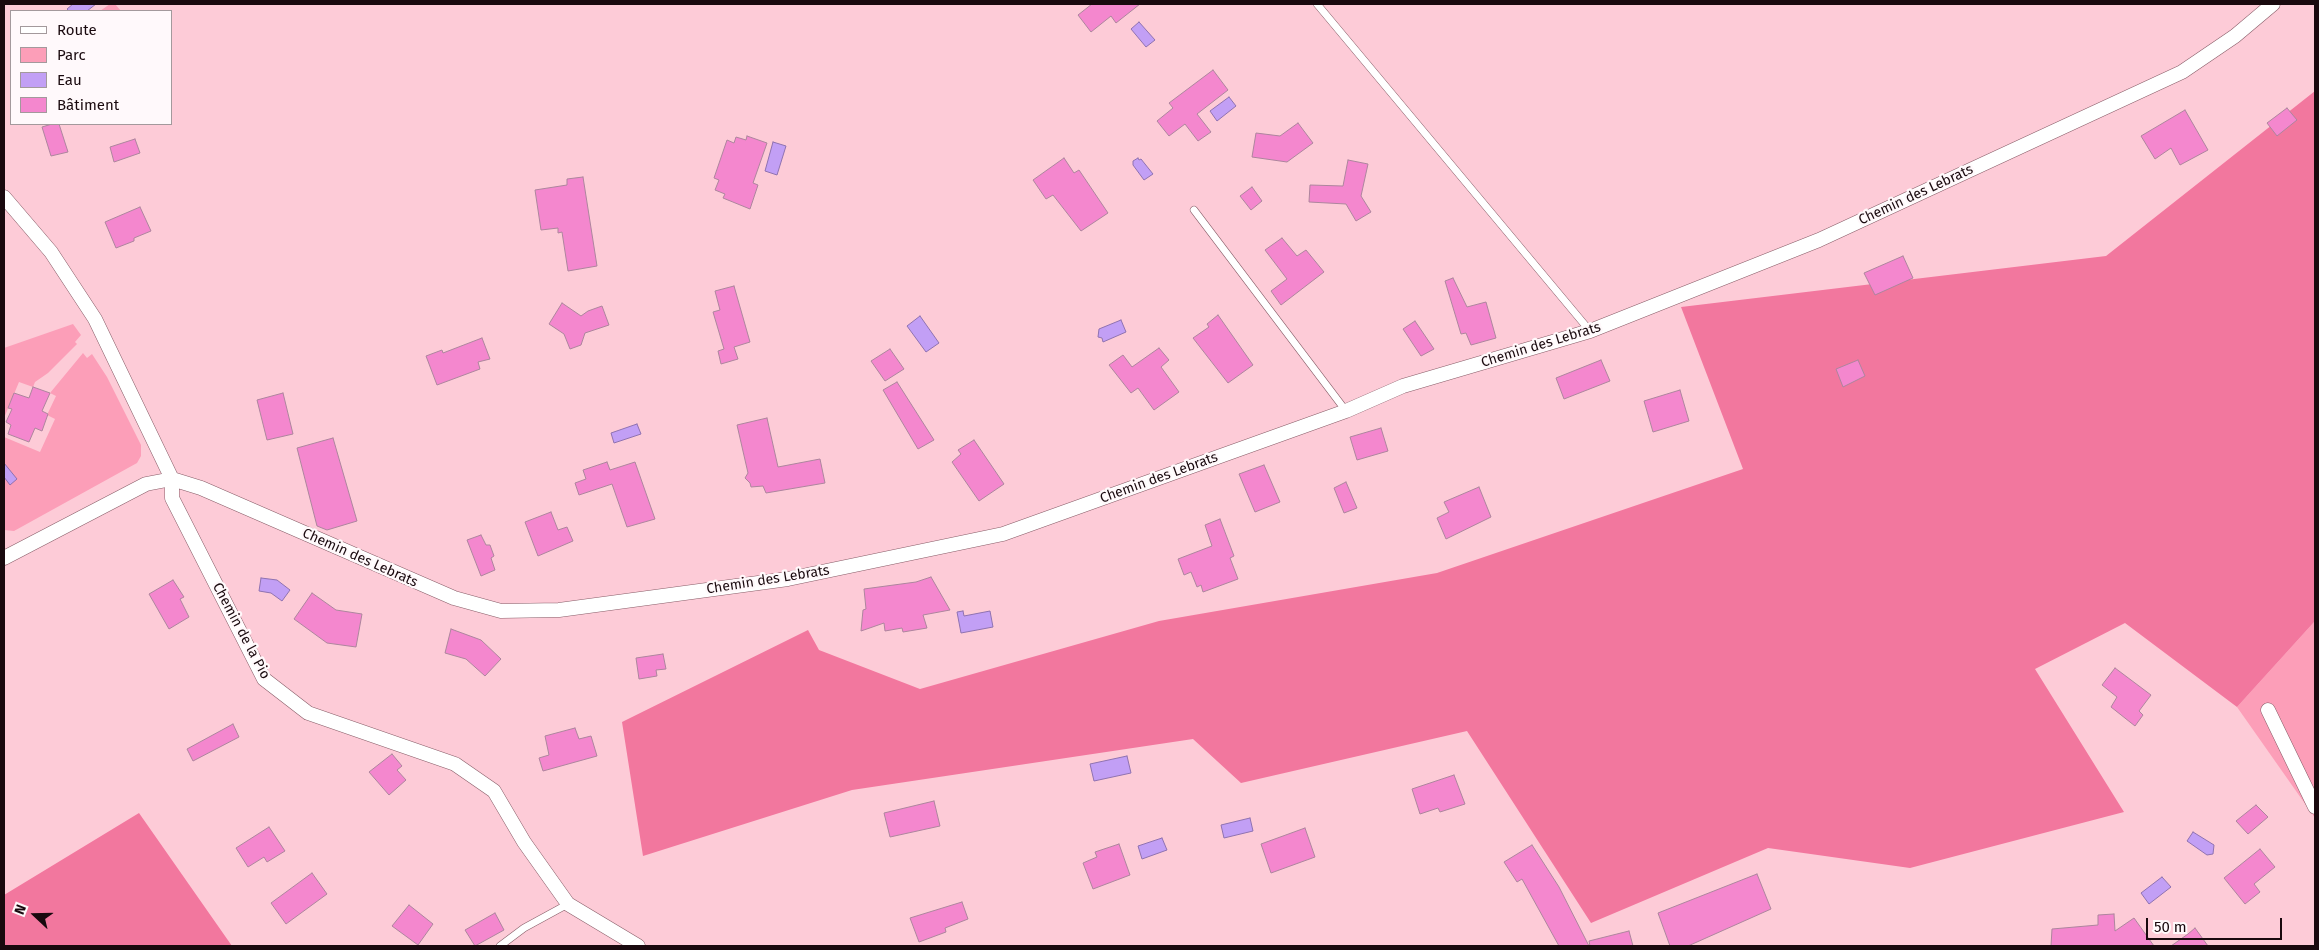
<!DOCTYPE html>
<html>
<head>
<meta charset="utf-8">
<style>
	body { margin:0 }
	#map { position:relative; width:2319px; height:950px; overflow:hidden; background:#fdcbd7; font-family:"Fira Sans",sans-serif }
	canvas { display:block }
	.frame { position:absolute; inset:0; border:5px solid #19090e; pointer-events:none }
	.legend { position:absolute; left:10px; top:10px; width:162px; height:115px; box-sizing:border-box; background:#fff9fb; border:1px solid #a3999c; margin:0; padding:6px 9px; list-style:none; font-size:15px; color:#19090e }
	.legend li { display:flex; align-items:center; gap:10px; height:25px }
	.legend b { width:25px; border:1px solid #a3999c }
	.north { position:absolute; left:10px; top:890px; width:50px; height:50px; -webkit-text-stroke:4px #fff9fb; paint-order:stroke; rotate:291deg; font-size:14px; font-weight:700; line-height:20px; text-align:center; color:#19090e }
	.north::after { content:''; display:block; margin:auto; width:18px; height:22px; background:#19090e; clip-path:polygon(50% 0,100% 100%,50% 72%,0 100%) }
	.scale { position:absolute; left:2146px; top:918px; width:136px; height:22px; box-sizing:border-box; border:2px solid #19090e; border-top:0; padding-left:6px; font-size:15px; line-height:18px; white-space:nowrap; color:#19090e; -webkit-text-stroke:4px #fff9fb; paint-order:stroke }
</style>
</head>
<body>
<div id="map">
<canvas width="2319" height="950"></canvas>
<div class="frame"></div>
<ul class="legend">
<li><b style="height:6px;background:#fff"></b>Route</li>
<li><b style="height:14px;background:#fc9eb8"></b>Parc</li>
<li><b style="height:14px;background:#c29ff5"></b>Eau</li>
<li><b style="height:14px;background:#f487ce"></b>Bâtiment</li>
</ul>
<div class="north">N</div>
<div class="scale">50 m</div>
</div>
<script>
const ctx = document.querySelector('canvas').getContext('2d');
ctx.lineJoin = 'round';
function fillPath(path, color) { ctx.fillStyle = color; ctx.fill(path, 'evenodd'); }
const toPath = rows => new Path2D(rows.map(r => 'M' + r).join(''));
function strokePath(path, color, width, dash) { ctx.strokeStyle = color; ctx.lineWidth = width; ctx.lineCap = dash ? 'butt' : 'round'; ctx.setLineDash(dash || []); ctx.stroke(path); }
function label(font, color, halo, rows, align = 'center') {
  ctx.font = font + ' "Fira Sans",sans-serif'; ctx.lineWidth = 4.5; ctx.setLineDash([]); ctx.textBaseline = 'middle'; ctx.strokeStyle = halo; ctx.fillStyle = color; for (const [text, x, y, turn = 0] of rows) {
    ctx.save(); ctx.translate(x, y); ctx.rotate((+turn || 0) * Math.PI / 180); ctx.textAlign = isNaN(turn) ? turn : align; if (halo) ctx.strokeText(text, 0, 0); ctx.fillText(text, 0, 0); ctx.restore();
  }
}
fillPath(toPath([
	[110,4,115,4,121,11,100,11],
	[73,324,81,335,75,342,77,344,48,373,35,382,33,387,19,382,4,418,4,348],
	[83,353,87,358,92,354,107,377,141,445,141,456,137,463,14,531,4,530,4,437,40,452,55,419,47,415,56,396,50,393],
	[2315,621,2315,818,2237,707]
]), '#fc9eb8');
fillPath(toPath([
	[2315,91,2315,621,2237,707,2125,623,2035,669,2124,812,1910,868,1768,848,1591,923,1467,731,1241,783,1193,739,852,790,643,856,622,722,808,630,819,650,920,689,1159,621,1437,573,1743,469,1681,307,2106,256],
	[139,813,232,946,4,946,4,895]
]), '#f2779e');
const water = toPath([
	[73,4,96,4,87,11,69,11,67,9,73,4],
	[1139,22,1155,40,1146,47,1131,29,1139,22],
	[1229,97,1236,106,1217,121,1210,111,1229,97],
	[773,142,786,146,777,175,765,171,773,142],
	[1138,158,1139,160,1141,159,1153,174,1144,180,1133,165,1133,161,1138,158],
	[920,316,939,343,926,352,907,326,920,316],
	[1121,320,1126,332,1103,342,1102,338,1098,337,1099,329,1121,320],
	[637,424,641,434,614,443,611,433,637,424],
	[4,463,17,479,10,485,4,477,4,463],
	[261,578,277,580,290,590,282,601,271,593,259,591,261,578],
	[963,611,964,616,990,611,993,627,961,633,957,612,963,611],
	[1127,756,1131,773,1094,781,1090,764,1127,756],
	[1250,818,1253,831,1224,838,1221,825,1250,818],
	[2193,832,2214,845,2213,854,2207,855,2187,841,2193,832],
	[1162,838,1167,850,1142,859,1138,846,1162,838],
	[2162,877,2171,887,2149,904,2141,893,2162,877]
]);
fillPath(water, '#c29ff5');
strokePath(water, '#8f72b0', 1);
const building = toPath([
	[1092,4,1140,4,1116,23,1111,16,1091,32,1078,15,1092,4],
	[1213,70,1228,90,1197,114,1211,132,1198,141,1185,124,1169,136,1157,121,1173,108,1169,103,1213,70],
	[2287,108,2297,120,2277,136,2267,123,2287,108],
	[2185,110,2208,150,2180,165,2171,148,2155,159,2141,136,2185,110],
	[1298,123,1313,143,1287,162,1252,157,1256,133,1280,136,1298,123],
	[52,124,59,124,68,152,51,156,42,127,52,124],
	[747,136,767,143,753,183,758,185,750,209,723,198,725,194,715,190,719,180,714,178,727,140,734,143,736,137,746,140,747,136],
	[135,139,140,153,114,162,110,147,135,139],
	[1064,158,1074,173,1079,170,1108,213,1081,231,1053,195,1046,199,1033,180,1064,158],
	[1348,160,1368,164,1361,196,1371,212,1356,221,1346,204,1309,202,1310,185,1343,186,1348,160],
	[583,177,597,266,568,271,562,232,558,233,558,228,541,230,535,190,567,185,567,179,583,177],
	[1252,187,1262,201,1251,210,1240,196,1252,187],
	[140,207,151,231,134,238,134,241,116,248,105,222,140,207],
	[1282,238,1297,256,1306,250,1324,272,1281,305,1271,291,1287,279,1265,250,1282,238],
	[1903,256,1913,278,1875,295,1864,273,1903,256],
	[1453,278,1467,307,1486,302,1496,338,1471,345,1466,333,1461,334,1445,281,1453,278],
	[734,286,750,342,734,347,738,359,721,364,718,351,724,349,713,312,720,310,715,291,734,286],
	[562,303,581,316,588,311,602,306,609,325,585,333,581,345,570,349,564,334,549,324,562,303],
	[1218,315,1253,365,1228,383,1193,338,1209,327,1207,324,1218,315],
	[1415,321,1434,349,1421,356,1403,329,1415,321],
	[482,338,490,359,478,362,480,369,437,385,426,356,442,350,443,353,482,338],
	[1159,348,1169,360,1161,367,1179,392,1154,410,1138,388,1131,393,1109,365,1123,355,1132,367,1159,348],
	[890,349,904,369,885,381,871,361,890,349],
	[1601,360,1610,381,1564,399,1556,378,1601,360],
	[1858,360,1865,376,1843,387,1836,369,1858,360],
	[897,382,934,440,918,449,883,390,897,382],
	[33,387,50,393,42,411,48,414,42,431,35,428,29,442,8,434,11,425,6,422,12,409,8,408,14,393,29,398,33,387],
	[1680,390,1689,421,1653,432,1644,401,1680,390],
	[283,393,293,434,267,440,257,400,283,393],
	[767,418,778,467,820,459,825,483,766,493,763,486,751,487,750,483,745,478,748,473,737,425,767,418],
	[1381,428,1388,451,1357,460,1350,437,1381,428],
	[333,438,357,521,327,530,317,526,297,448,333,438],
	[974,440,1004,484,979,501,952,462,961,454,958,450,974,440],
	[607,462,610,470,635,462,655,519,627,527,612,484,579,495,575,483,586,479,583,470,607,462],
	[1264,465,1280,502,1255,512,1239,474,1264,465],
	[1346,482,1357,508,1344,513,1334,488,1346,482],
	[1479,487,1491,517,1446,539,1437,518,1449,512,1444,502,1479,487],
	[551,512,558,530,567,527,573,541,538,556,525,522,551,512],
	[1220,519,1234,556,1230,558,1238,579,1203,592,1201,585,1197,587,1191,572,1184,575,1178,559,1212,546,1205,525,1220,519],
	[481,535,486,545,490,545,494,556,491,558,495,570,481,576,467,540,481,535],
	[931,577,950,610,923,615,927,628,903,632,902,628,885,631,884,623,861,631,863,610,866,609,864,589,916,582,931,577],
	[173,580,184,597,180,599,189,617,169,629,149,594,173,580],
	[312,593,336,610,362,614,356,647,327,643,294,619,312,593],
	[451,629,481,640,501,659,485,676,466,659,445,653,451,629],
	[663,654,666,669,656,670,657,676,639,679,636,658,663,654],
	[2115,668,2151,695,2139,711,2143,715,2135,726,2111,707,2117,697,2102,685,2115,668],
	[233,724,239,737,193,761,187,749,233,724],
	[575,728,579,739,591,736,597,756,543,771,539,758,549,755,545,736,575,728],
	[392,754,402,766,397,770,406,780,389,795,369,772,392,754],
	[1454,775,1465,804,1440,812,1438,808,1420,814,1412,789,1454,775],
	[934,801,940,826,890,837,884,813,934,801],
	[2256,805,2268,817,2248,834,2236,821,2256,805],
	[269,827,285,851,267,862,264,857,248,867,236,848,269,827],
	[1305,828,1315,857,1271,873,1261,844,1305,828],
	[1119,844,1130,875,1093,889,1083,863,1097,857,1095,852,1119,844],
	[1532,845,1559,887,1589,946,1559,946,1522,879,1517,882,1504,862,1532,845],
	[2260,849,2275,867,2254,884,2260,892,2245,904,2224,878,2260,849],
	[312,873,327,894,286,924,271,903,312,873],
	[1757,874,1771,909,1688,946,1670,946,1658,913,1757,874],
	[962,902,968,919,945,928,946,932,919,942,910,918,962,902],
	[409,905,433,924,418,945,392,926,409,905],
	[495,913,504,930,475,946,465,930,495,913],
	[2114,914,2115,931,2134,918,2154,946,2051,946,2052,929,2098,925,2098,915,2114,914],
	[2195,928,2208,946,2171,946,2188,934,2195,928],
	[1629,931,1633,946,1590,946,1589,941,1629,931]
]);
fillPath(building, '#f487ce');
strokePath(building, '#ad859d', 1);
const lane = toPath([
	[1317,4,1590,331],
	[1194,210,1346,411],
	[500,946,524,928,568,904]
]);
const street = toPath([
	[4,197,51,252,95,319,172,479,172,498,264,679,308,713,455,764,494,791,524,842,568,904,638,946],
	[4,558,146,484,172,479,201,488,454,598,501,611,559,610,788,579,1003,534,1346,411,1403,386,1590,331,1819,240,2182,72,2235,36,2273,4],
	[2268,710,2315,807]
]);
strokePath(lane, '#885d68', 8);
strokePath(street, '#885d68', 15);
strokePath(lane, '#fff', 7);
strokePath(street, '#fff', 14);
label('14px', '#19090e', '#fff9fb', [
	["Chemin des Lebrats",1916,195,-25],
	["Chemin des Lebrats",1541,345,-17],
	["Chemin des Lebrats",1159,478,-20],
	["Chemin des Lebrats",360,558,24],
	["Chemin des Lebrats",768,580,-9],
	["Chemin de la Pio",241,631,62]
]);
</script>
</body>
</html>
